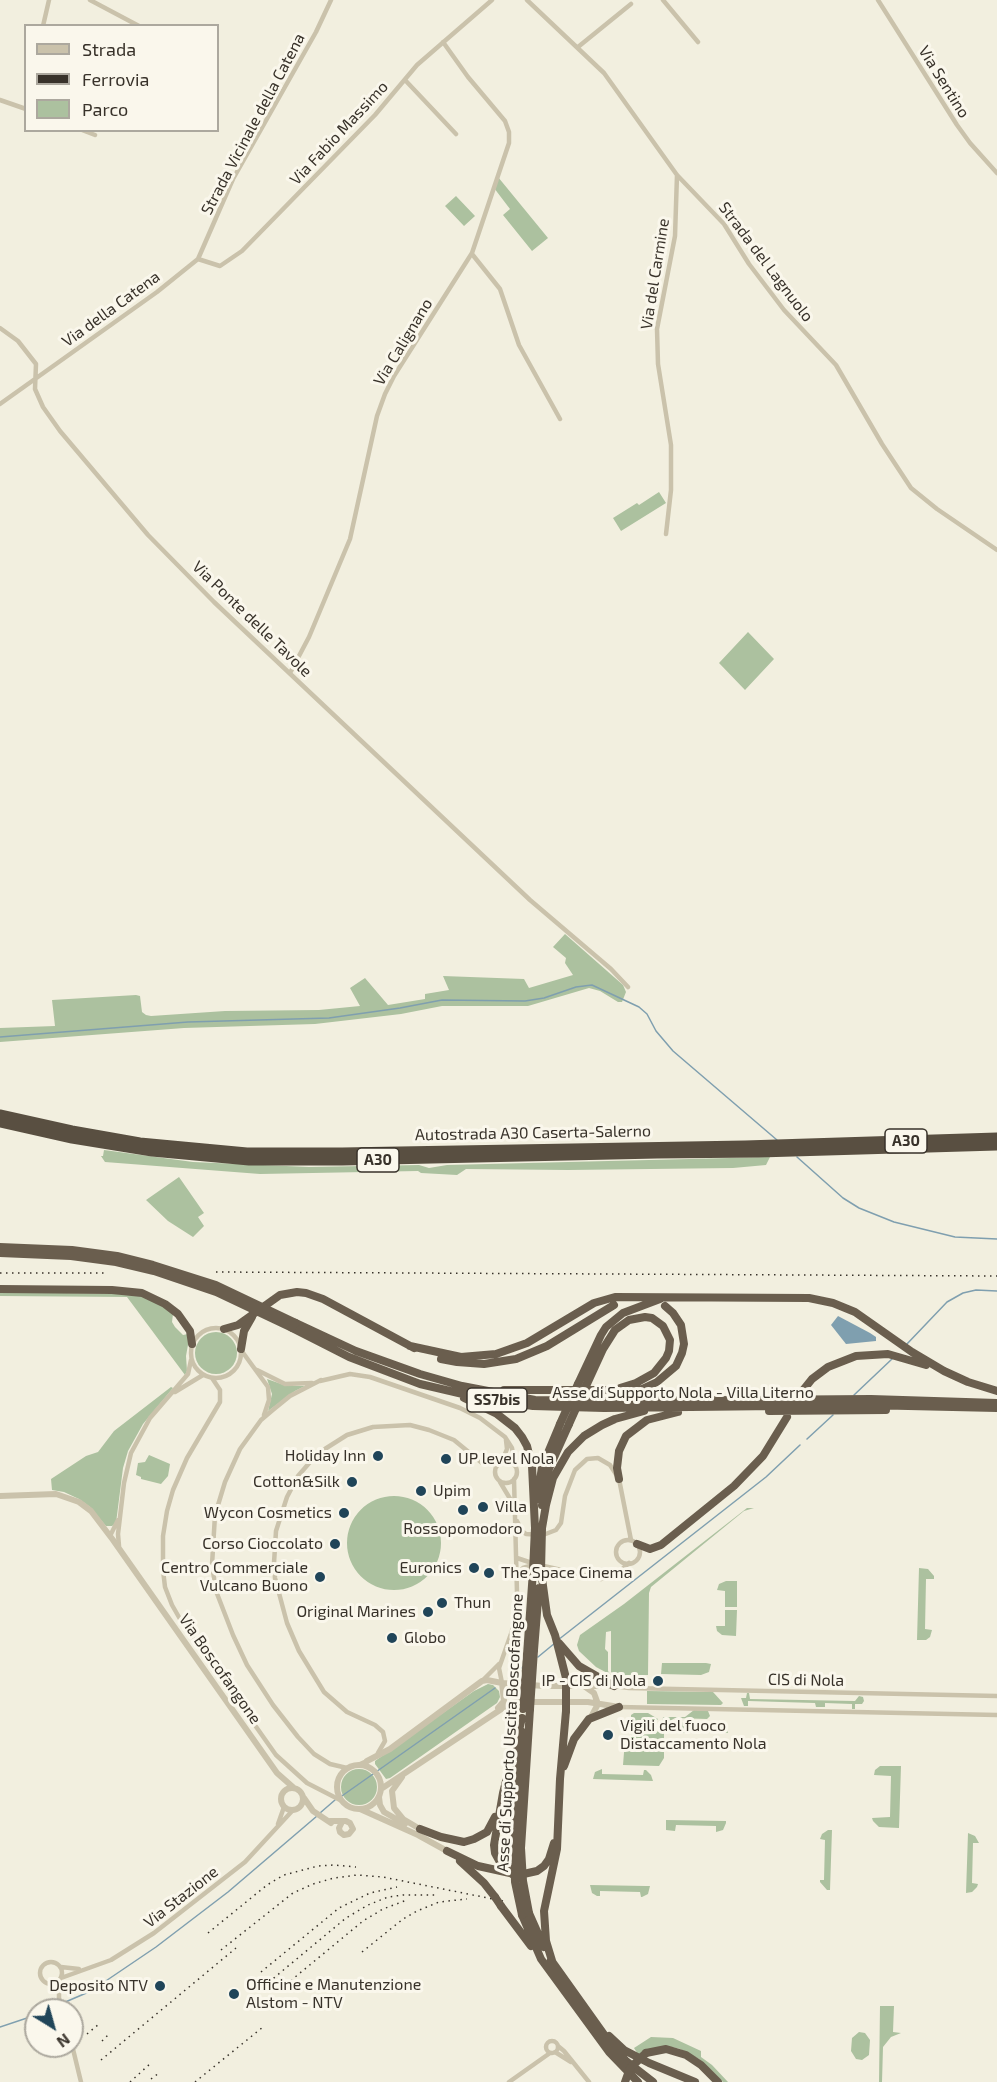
<!DOCTYPE html>
<html>
<head>
<meta charset="utf-8">
<style>
	body { margin:0 }
	#map { position:relative; width:997px; height:2082px; overflow:hidden; background:#f2efdf; font-family:"Exo 2",sans-serif }
	canvas { display:block }
	.legend { position:absolute; left:24px; top:24px; width:195px; height:108px; box-sizing:border-box; background:#faf7ec; border:2px solid #aca89e; margin:0; padding:8px 10px; list-style:none; font-size:18px; color:#38322a }
	.legend li { display:flex; align-items:center; gap:12px; height:30px }
	.legend b { width:30px; border:2px solid #aca89e }
	.north { position:absolute; left:24px; top:1998px; width:60px; height:60px; box-sizing:border-box; background:#faf7ec; border:2px solid #aca89e; border-radius:50%; rotate:143deg; font-size:16px; font-weight:700; line-height:24px; text-align:center; color:#38322a }
	.north::after { content:''; display:block; margin:auto; width:21px; height:27px; background:#204559; clip-path:polygon(50% 0,100% 100%,50% 72%,0 100%) }
</style>
</head>
<body>
<div id="map">
<canvas width="997" height="2082"></canvas>
<ul class="legend">
<li><b style="height:8px;background:#cac2ab"></b>Strada</li>
<li><b style="height:8px;background:#38322a"></b>Ferrovia</li>
<li><b style="height:16px;background:#acc19f"></b>Parco</li>
</ul>
<div class="north">N</div>
</div>
<script>
const ctx = document.querySelector('canvas').getContext('2d');
ctx.lineJoin = 'round';
function fillPath(path, color) { ctx.fillStyle = color; ctx.fill(path, 'evenodd'); }
const toPath = rows => new Path2D(rows.map(r => 'M' + r).join(''));
function strokePath(path, color, width, dash) { ctx.strokeStyle = color; ctx.lineWidth = width; ctx.lineCap = dash ? 'butt' : 'round'; ctx.setLineDash(dash || []); ctx.stroke(path); }
function label(font, color, halo, rows, align = 'center') {
  ctx.font = font + ' "Exo 2",sans-serif'; ctx.lineWidth = 6; ctx.setLineDash([]); ctx.textBaseline = 'middle'; ctx.strokeStyle = halo; ctx.fillStyle = color; for (const [text, x, y, turn = 0] of rows) {
    ctx.save(); ctx.translate(x, y); ctx.rotate((+turn || 0) * Math.PI / 180); ctx.textAlign = isNaN(turn) ? turn : align; if (halo) ctx.strokeText(text, 0, 0); ctx.fillText(text, 0, 0); ctx.restore();
  }
}
fillPath(toPath([
	[498,177,548,238,532,251,503,215,510,209,494,188],
	[456,196,475,216,464,226,445,206],
	[659,492,666,503,621,531,613,518,637,503,639,505],
	[748,632,774,659,745,690,719,663],
	[565,934,623,985,626,992,622,1002,618,1002,600,991,589,988,528,1006,442,1006,401,1014,315,1024,184,1028,0,1042,0,1028,55,1026,52,1000,136,995,140,996,142,1012,146,1015,151,1016,225,1011,319,1010,360,1006,350,988,365,978,388,1005,425,999,425,994,449,990,443,976,524,979,529,988,573,975,565,963,566,958,553,947],
	[104,1150,193,1162,309,1167,419,1165,429,1168,447,1165,770,1157,766,1165,733,1168,568,1170,466,1169,457,1175,421,1173,418,1171,260,1174,105,1162,101,1156,103,1156],
	[179,1177,204,1213,198,1217,204,1226,193,1237,168,1221,146,1200],
	[0,1292,131,1294,148,1298,162,1305,173,1314,172,1322,175,1327,183,1335,188,1334,189,1339,186,1356,187,1371,185,1375,127,1297,0,1296],
	'195 1353a21 21 0 1 1 42 0a21 21 0 1 1-42 0Z',
	[267,1379,287,1386,305,1386,295,1391,268,1411,272,1394],
	[171,1387,173,1388,143,1424,128,1451,123,1468,116,1523,112,1526,106,1526,90,1507,79,1499,64,1492,52,1490,51,1479,86,1456,98,1452,114,1431],
	[149,1455,170,1464,168,1476,161,1484,141,1479,141,1477,136,1475,138,1463,145,1462],
	'347 1543a47 47 0 1 1 94 0a47 47 0 1 1-94 0Z',
	[747,1508,754,1508,744,1511,651,1587,649,1593,648,1675,615,1675,611,1672,611,1631,606,1632,605,1649,608,1652,608,1671,611,1675,596,1667,579,1651,577,1645,580,1635,624,1604],
	[919,1568,928,1569,934,1576,934,1579,926,1579,925,1629,932,1630,930,1637,926,1640,917,1640],
	[726,1581,737,1581,737,1607,725,1607,725,1591,717,1590,719,1584],
	[725,1610,737,1610,736,1636,722,1635,717,1631,716,1626,725,1626],
	[662,1663,706,1663,711,1664,709,1672,701,1675,661,1674],
	[488,1684,493,1685,499,1691,500,1697,497,1703,390,1778,386,1779,375,1764,375,1761,474,1691],
	[647,1691,713,1692,723,1703,721,1705,647,1704],
	[747,1693,749,1693,750,1699,855,1701,859,1696,863,1697,864,1701,862,1704,855,1704,855,1709,852,1709,852,1704,825,1703,825,1707,816,1707,815,1703,748,1701,748,1706,744,1706,741,1698,746,1698],
	[694,1710,708,1711,710,1716,707,1719,675,1718,668,1722,664,1730,664,1758,659,1766,623,1765,625,1740,631,1740,631,1735,655,1734,662,1727,663,1717,685,1717],
	[634,1713,648,1713,658,1719,646,1732,631,1731,631,1715],
	[677,1722,690,1723,705,1731,711,1730,718,1723,720,1723,726,1727,728,1733,668,1733,670,1726],
	[880,1766,901,1766,899,1828,879,1827,873,1821,872,1818,890,1817,891,1776,874,1775,875,1770],
	'341 1787a18 18 0 1 1 36 0a18 18 0 1 1-36 0Z',
	[602,1769,602,1774,643,1775,644,1770,646,1770,651,1775,653,1781,593,1779,595,1772],
	[666,1820,726,1821,726,1823,723,1830,716,1832,716,1826,676,1825,675,1831,666,1830],
	[828,1830,832,1830,830,1890,827,1890,820,1882,820,1880,824,1880,825,1840,820,1839,822,1834],
	[968,1833,975,1836,979,1843,973,1843,972,1883,978,1884,977,1887,972,1892,966,1893],
	[590,1885,646,1886,650,1886,648,1894,642,1897,641,1897,640,1892,600,1891,600,1896,597,1896,592,1893],
	[880,2006,894,2006,893,2032,901,2033,891,2037,883,2047,882,2082,879,2082],
	[859,2032,865,2033,870,2040,869,2055,862,2060,856,2059,851,2051,852,2038],
	[651,2037,673,2038,701,2051,701,2057,712,2065,728,2082,723,2082,699,2059,680,2049,672,2047,639,2056,634,2048]
]), '#acc19f');
fillPath(toPath([
	[838,1316,870,1333,876,1337,876,1341,846,1344,831,1325]
]), '#7f9faf');
strokePath(toPath([
	[0,1037,188,1022,329,1018,400,1008,442,1000,525,1001,544,998,576,987,592,985,639,1007,647,1014,656,1031,673,1051,777,1140],
	[797,1157,843,1198,859,1208,894,1222,955,1237,997,1239],
	[906,1345,947,1302,963,1293,976,1290,997,1291],
	[854,1395,892,1359],
	[807,1439,833,1415],
	[558,1640,766,1477,800,1445],
	[538,1657,555,1643],
	[509,1676,524,1666],
	[339,1798,495,1688],
	[320,1813,335,1800],
	[63,2003,91,1991,156,1947,228,1892,317,1816],
	[49,2010,59,2005],
	[0,2027,36,2015]
]), '#7f9faf', 1.5);
strokePath(toPath([
	[90,0,139,26],
	[527,0,604,73,677,175,724,224,749,264,784,310,836,365,882,444,911,488,937,509,997,550],
	[663,0,698,42],
	[878,0,957,125,970,143,997,173],
	[43,26,49,0],
	[578,47,631,4],
	[405,80,456,134],
	[0,100,26,109],
	[82,130,95,135],
	[472,254,500,289,519,345,560,419],
	[198,259,220,266,242,251,375,115,417,65,492,0],
	[198,259,233,179,316,32,331,0],
	[0,328,18,341,36,364,35,389,43,407,60,431,148,535,214,602,530,900,611,969,628,987],
	[0,404,157,292,198,259],
	[666,534,671,490,671,445,658,364,657,329,675,236,677,175],
	[290,673,309,637,350,539,377,416,385,394,394,376,472,253,509,143,509,132,505,121,468,77,443,42],
	'191 1353a25 25 0 1 1 50 0a25 25 0 1 1-50 0Z',
	[241,1350,268,1387,269,1400,264,1415],
	[257,1370,285,1384,312,1383],
	[212,1378,220,1390,220,1402,187,1458,173,1490,167,1511,163,1536,163,1570,165,1587,172,1605,180,1619,276,1755,307,1783,342,1801],
	[321,1380,290,1396,274,1409,261,1420,240,1449,225,1482,215,1515,212,1565,216,1591,233,1635,247,1665,273,1705,298,1737,314,1754,330,1764,347,1768],
	[320,1381,350,1374,370,1377,460,1408,480,1418,505,1437,512,1448,515,1466],
	[175,1392,203,1375],
	'495 1472a11 11 0 1 1 22 0a11 11 0 1 1-22 0Z',
	[502,1461,507,1449,506,1440],
	[500,1482,512,1502],
	[517,1521,522,1531,526,1534,543,1535,556,1530,561,1523,565,1496,575,1470,587,1459,598,1458,610,1465,619,1479,631,1540],
	[110,1536,118,1520],
	'616 1552a12 12 0 1 1 24 0a12 12 0 1 1-24 0Z',
	[119,1546,118,1534,124,1483,131,1453,150,1418,188,1374,191,1360],
	[517,1558,535,1564,601,1579,617,1574,629,1563],
	[517,1574,523,1568,533,1565],
	[484,1679,499,1664],
	[502,1683,499,1668,512,1631,517,1593,514,1479],
	[614,1686,629,1688,997,1696],
	[619,1707,997,1715],
	[378,1753,385,1741,383,1732,375,1725,347,1712,324,1692,299,1651,287,1623,275,1578,274,1563,276,1531,287,1497,298,1476,317,1454,347,1435,373,1427,410,1425,429,1430,454,1440,482,1463,497,1465],
	[358,1765,369,1760],
	[278,1824,284,1807],
	'40 1973a11 11 0 1 1 22 0a11 11 0 1 1-22 0Z',
	[61,1967,79,1969],
	[61,1978,111,1960,154,1933,245,1862,293,1810],
	[59,1981,59,1998,62,2010],
	'546 2047a6 6 0 1 1 12 0a6 6 0 1 1-12 0Z',
	[72,2045,81,2082],
	[558,2046,564,2051,589,2082],
	[555,2052,571,2062],
	[509,2082,550,2053]
]), '#cac2ab', 4.5);
strokePath(toPath([
	[0,1496,56,1494,79,1502,91,1511,113,1540,277,1773,294,1788],
	[502,1683,544,1686,613,1686],
	[584,1686,594,1693,598,1704,590,1719],
	[367,1761,390,1749,482,1681,487,1680,502,1683,504,1701,498,1708],
	'337 1787a22 22 0 1 1 44 0a22 22 0 1 1-44 0Z',
	[402,1777,392,1791,394,1808,403,1819,420,1829],
	'281 1799a11 11 0 1 1 22 0a11 11 0 1 1-22 0Z',
	[381,1789,509,1704,516,1702,588,1702,619,1707],
	[379,1797,380,1805,384,1812,405,1824],
	[304,1798,313,1811,331,1823],
	[360,1809,418,1835,447,1851],
	[330,1821,346,1821,350,1823,353,1829,349,1834,344,1835,340,1832,339,1828,342,1822]
]), '#cac2ab', 6);
strokePath(toPath([
	[0,1289,112,1290,142,1293,165,1304,178,1314,190,1331,192,1344],
	[296,1323,356,1351,420,1374,462,1386,535,1400,603,1401,871,1399,997,1403],
	[292,1328,349,1357,420,1384,480,1398,533,1406,604,1408,864,1405,997,1408],
	[224,1329,238,1325,280,1295,297,1292,306,1293,323,1299,414,1348],
	[410,1346,461,1357,496,1354,527,1343,594,1303,615,1297,809,1298,833,1303,855,1312,912,1352,944,1371,968,1382,997,1391],
	[241,1349,244,1331,252,1317],
	[441,1359,457,1362,484,1364,516,1359,547,1346,614,1305],
	[578,1384,601,1335,606,1327,623,1313,660,1299],
	[586,1386,603,1349,615,1330,629,1320,645,1317,652,1318,663,1326,670,1340,669,1351,666,1358,654,1373,636,1383,620,1388],
	[504,1390,632,1390,642,1389,657,1382,676,1366,682,1353,684,1344,681,1325,673,1313,665,1306],
	[800,1394,812,1379,828,1367,856,1356,888,1354,926,1365],
	[464,1398,497,1414,515,1428,522,1437,527,1446,532,1466,535,1528],
	[769,1411,886,1410],
	[619,1479,617,1468,619,1451,626,1436,647,1420,678,1412],
	[537,1499,542,1467,560,1424],
	[542,1505,547,1473,569,1424],
	[542,1528,546,1505,553,1478,568,1452,584,1436,602,1425,615,1419,644,1411],
	[637,1544,650,1549,661,1545,734,1486,763,1456,787,1417],
	[541,1571,547,1615,555,1635,566,1678],
	[559,1643,579,1666,614,1686],
	[534,1650,539,1588],
	[527,1655,533,1571],
	[564,1766,574,1739,589,1719,619,1707],
	[420,1829,441,1837,464,1842,474,1839,487,1832,495,1817],
	[514,1847,521,1731],
	[521,1848,530,1709],
	[447,1851,478,1866,519,1875,537,1871,544,1866,549,1859,554,1843],
	[460,1861,484,1883,495,1897],
	[512,1874,501,1864,495,1853,494,1845,503,1793,522,1718],
	[501,1906,531,1946],
	[529,1913,544,1947],
	[522,1915,541,1959,609,2052,638,2082],
	[551,1960,613,2047,626,2061,653,2082],
	[553,1964,546,1941,544,1911,557,1849,560,1779,566,1711],
	[609,2036,624,2050,649,2063,695,2082],
	[646,2053,666,2049,686,2055,701,2065,718,2082]
]), '#6a5e4e', 8);
strokePath(toPath([
	[0,1114,72,1130,140,1142,247,1152,342,1152,745,1145,997,1137],
	[0,1123,72,1139,152,1152,249,1161,342,1161,657,1154,759,1153,997,1146]
]), '#594f41', 9);
strokePath(toPath([
	[216,1272,997,1276],
	[0,1273,104,1273],
	[208,1933,267,1885,284,1875,318,1866,334,1865,356,1867],
	[221,1950,293,1893,313,1884,334,1878,357,1875,383,1877,503,1901],
	[362,1952,403,1919,417,1911,439,1902,467,1899],
	[261,1972,339,1908,370,1893,397,1887],
	[269,1982,346,1918,368,1905,388,1897,403,1895,437,1895],
	[277,1992,363,1921,383,1909,407,1900],
	[87,2034,99,2024],
	[102,2041,108,2035],
	[101,2060,236,1948],
	[151,2079,159,2073],
	[130,2082,151,2063],
	[195,2082,263,2027]
]), '#38322a', 1.5, [1.5, 4.5]);
strokePath(toPath([
	[0,1247,72,1250,117,1256,153,1265,216,1285,296,1323],
	[0,1253,71,1256,116,1262,154,1271,216,1292,292,1328],
	[560,1424,578,1384],
	[569,1424,586,1386],
	[533,1571,535,1528],
	[541,1571,542,1528],
	[566,1678,566,1711],
	[523,1709,527,1655],
	[530,1709,534,1650],
	[514,1847,515,1882,522,1915],
	[521,1848,523,1881,529,1913],
	[495,1897,501,1906],
	[625,2082,630,2068,646,2053]
]), '#6a5e4e', 8);
for (const [x, y, r, color] of [
	[378,1456,6,"#204559"],
	[446,1459,6,"#204559"],
	[352,1482,6,"#204559"],
	[421,1491,6,"#204559"],
	[483,1507,6,"#204559"],
	[463,1510,6,"#204559"],
	[344,1513,6,"#204559"],
	[335,1544,6,"#204559"],
	[474,1568,6,"#204559"],
	[489,1573,6,"#204559"],
	[320,1577,6,"#204559"],
	[442,1603,6,"#204559"],
	[428,1612,6,"#204559"],
	[392,1638,6,"#204559"],
	[658,1681,6,"#204559"],
	[608,1735,6,"#204559"],
	[160,1986,6,"#204559"],
	[234,1994,6,"#204559"]
]) { const dot = new Path2D(); dot.arc(x, y, r, 0, 2 * Math.PI); ctx.fillStyle = color; ctx.fill(dot); strokePath(dot, '#faf7ec', 2); }
for (const [x, y, w] of [
	[906,1141,42],
	[378,1160,42],
	[497,1400,60]
]) { const box = new Path2D(); box.roundRect(x - w / 2, y - 12, w, 24, 4.5); ctx.fillStyle = '#faf7ec'; ctx.fill(box); strokePath(box, '#38322a', 1.5); }
label('bold 15px', '#38322a', null, [
	["A30",906,1141],
	["A30",378,1160],
	["SS7bis",497,1400]
]);
label('16px', '#38322a', '#faf7ec', [
	["Via Sentino",944,82,58],
	["Strada Vicinale della Catena",253,124,-62],
	["Via Fabio Massimo",339,133,-47],
	["Strada del Lagnuolo",766,262,53],
	["Via del Carmine",655,274,-81],
	["Via della Catena",111,309,-36],
	["Via Calignano",403,342,-59],
	["Via Ponte delle Tavole",252,619,44],
	["Autostrada A30 Caserta-Salerno",533,1133,-1],
	["Asse di Supporto Nola - Villa Literno",683,1393],
	["Via Boscofangone",220,1669,55],
	["CIS di Nola",806,1680,1],
	["Asse di Supporto Uscita Boscofangone",510,1733,-87],
	["Via Stazione",181,1897,-38]
]);
label('16px', '#38322a', '#faf7ec', [
	["Holiday Inn",366,1456],
	["UP level Nola",458,1459,"left"],
	["Cotton&Silk",340,1482],
	["Upim",433,1491,"left"],
	["Villa",495,1507,"left"],
	["Wycon Cosmetics",332,1513],
	["Rossopomodoro",463,1529,"center"],
	["Corso Cioccolato",323,1544],
	["Centro Commerciale",308,1568],
	["Vulcano Buono",308,1586],
	["Euronics",462,1568],
	["The Space Cinema",501,1573,"left"],
	["Thun",454,1603,"left"],
	["Original Marines",416,1612],
	["Globo",404,1638,"left"],
	["IP - CIS di Nola",646,1681],
	["Vigili del fuoco",620,1726,"left"],
	["Distaccamento Nola",620,1744,"left"],
	["Officine e Manutenzione",246,1985,"left"],
	["Alstom - NTV",246,2003,"left"],
	["Deposito NTV",148,1986]
], 'right');
</script>
</body>
</html>
